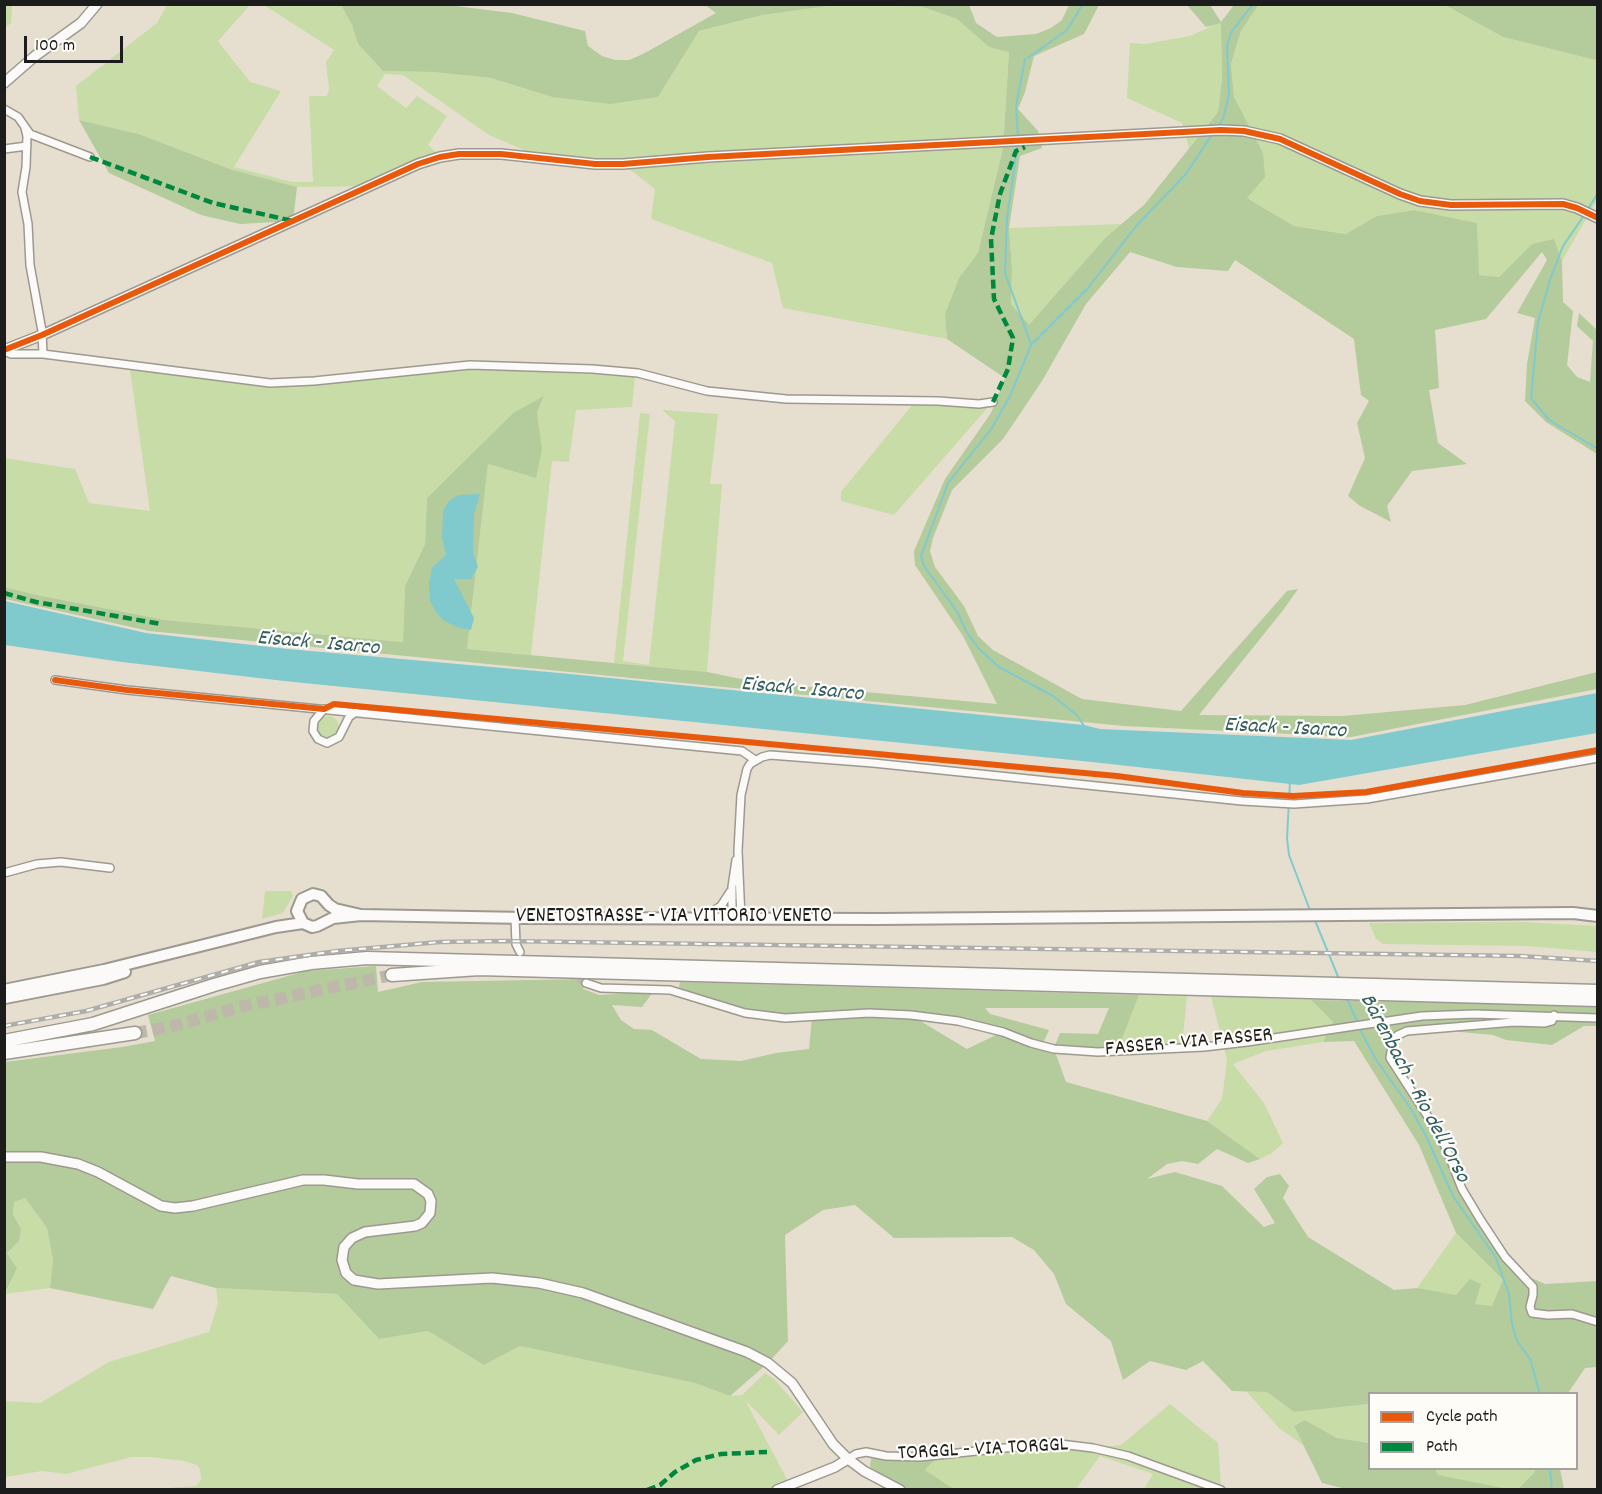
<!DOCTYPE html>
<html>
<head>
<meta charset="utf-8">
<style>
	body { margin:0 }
	#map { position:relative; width:1602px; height:1494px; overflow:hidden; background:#e6dfcf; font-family:Dekko,sans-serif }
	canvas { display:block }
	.frame { position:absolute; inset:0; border:6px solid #1c1c1c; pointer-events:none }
	.legend { position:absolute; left:1368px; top:1392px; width:210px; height:78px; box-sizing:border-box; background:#fdfcf7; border:2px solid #a3a29f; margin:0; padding:8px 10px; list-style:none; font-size:18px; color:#1c1c1c }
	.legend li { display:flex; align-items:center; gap:12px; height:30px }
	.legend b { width:30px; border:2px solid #a3a29f }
	.scale { position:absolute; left:24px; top:36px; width:99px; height:27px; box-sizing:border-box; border:3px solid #1c1c1c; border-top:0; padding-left:8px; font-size:18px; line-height:21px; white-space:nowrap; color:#1c1c1c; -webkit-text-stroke:4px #fdfcf7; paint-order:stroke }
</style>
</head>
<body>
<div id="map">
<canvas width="1602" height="1494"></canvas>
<div class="frame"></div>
<ul class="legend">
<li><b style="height:8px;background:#e8590c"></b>Cycle path</li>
<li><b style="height:8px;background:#00873e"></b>Path</li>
</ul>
<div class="scale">100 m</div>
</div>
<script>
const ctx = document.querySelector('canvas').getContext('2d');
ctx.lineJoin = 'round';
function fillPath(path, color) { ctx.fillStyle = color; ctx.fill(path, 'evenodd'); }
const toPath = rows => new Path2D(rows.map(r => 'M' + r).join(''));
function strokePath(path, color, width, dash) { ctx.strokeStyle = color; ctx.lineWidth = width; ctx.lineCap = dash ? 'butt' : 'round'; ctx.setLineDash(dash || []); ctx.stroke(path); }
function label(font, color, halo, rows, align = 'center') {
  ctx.font = font + ' Dekko,sans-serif'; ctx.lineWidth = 4.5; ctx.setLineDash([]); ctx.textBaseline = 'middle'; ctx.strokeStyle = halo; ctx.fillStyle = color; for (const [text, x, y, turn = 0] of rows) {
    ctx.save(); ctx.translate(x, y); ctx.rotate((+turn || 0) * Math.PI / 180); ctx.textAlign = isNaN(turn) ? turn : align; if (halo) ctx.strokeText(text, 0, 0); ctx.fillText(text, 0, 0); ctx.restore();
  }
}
fillPath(toPath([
	[5,4,12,5,11,23,5,28],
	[1259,4,1445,5,1503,37,1595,60,1597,57,1597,200,1562,261,1554,240,1532,244,1499,277,1478,275,1477,223,1414,210,1377,216,1347,234,1294,226,1247,198,1251,131,1234,97,1231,64,1241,31],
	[167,5,250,5,218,41,250,82,281,91,234,167,293,182,313,182,309,96,327,96,329,89,326,62,334,50,264,5,341,5,352,25,358,44,383,71,433,72,491,78,552,97,658,97,699,31,763,15,833,5,875,5,923,7,957,19,989,47,1009,51,1003,148,978,253,959,278,945,314,947,339,783,308,772,263,651,219,655,189,623,164,545,159,489,135,403,75,385,74,377,86,406,108,417,96,447,116,428,145,438,154,379,186,297,187,230,169,139,134,79,120,76,86,157,23],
	[1221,22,1222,79,1218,112,1189,148,1182,123,1127,98,1130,43,1145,44,1190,36],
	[1121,224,1106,237,1029,326,1011,304,1012,269,1009,228],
	[469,369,635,376,632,407,576,410,569,462,552,461,531,655,467,649,488,464,536,478,541,446,491,449,480,472,480,494,458,495,458,474,492,440,526,426,537,417,537,413,544,397,513,413,427,498,425,544,405,586,403,642,165,620,37,595,5,587,4,458,75,469,89,503,150,511,130,370,230,382,270,385,315,383,423,371],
	[913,404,989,406,894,515,841,501,841,492],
	[662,410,718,414,710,484,722,484,707,672,614,663,640,413,650,414,623,661,649,665,675,421],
	'317 727a11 11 0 1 1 22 0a11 11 0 1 1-22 0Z',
	[265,891,291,891,293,896,283,913,262,919],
	[1523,922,1597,926,1597,952,1527,946,1383,944,1376,939,1369,923],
	[1139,995,1187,996,1182,1046,1116,1050],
	[1211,996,1311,1000,1333,1022,1323,1042,1266,1051,1233,1064,1264,1103,1283,1143,1272,1153,1260,1159,1207,1121,1222,1099,1227,1060],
	[25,1198,47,1228,53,1260,50,1288,5,1294,17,1268,7,1253,19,1241,13,1215,14,1201],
	[1456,1233,1504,1281,1492,1306,1475,1304,1456,1296,1417,1288],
	[216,1288,337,1294,379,1339,428,1331,484,1365,520,1346,695,1383,730,1396,742,1395,765,1373,774,1379,803,1412,779,1435,745,1400,790,1485,777,1489,152,1489,196,1486,201,1480,200,1469,197,1465,184,1461,151,1457,132,1457,66,1474,42,1471,5,1477,5,1401,40,1403,109,1362,209,1332,218,1303],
	[1246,1391,1267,1392,1294,1412,1369,1404,1369,1443,1337,1438,1305,1420,1294,1426,1303,1445,1280,1429],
	[1170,1404,1218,1443,1221,1489,1144,1489,1153,1474,1100,1456,1076,1489,954,1489,925,1470,938,1456,1052,1443,1093,1448,1121,1445],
	[1535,1468,1536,1472,1518,1489,1508,1490,1437,1475,1435,1469]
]), '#c8dca7');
fillPath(toPath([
	[439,4,512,13,585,31,588,46,602,56,615,60,629,60,643,54,716,13,705,5,834,5,763,15,699,31,658,97,610,104,552,97,491,78,433,72,383,71,358,44,352,25,341,5],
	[1259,4,1241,31,1231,64,1234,97,1263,153,1265,177,1247,198,1294,226,1346,234,1377,216,1414,210,1477,223,1479,275,1499,277,1532,244,1554,239,1562,261,1563,302,1573,311,1567,365,1577,377,1590,382,1593,341,1577,326,1579,313,1597,330,1597,454,1546,422,1525,401,1527,364,1535,318,1517,313,1547,260,1542,252,1486,319,1435,330,1439,388,1429,390,1438,443,1467,464,1412,471,1387,506,1391,522,1360,506,1348,496,1365,458,1357,423,1369,401,1361,395,1354,339,1235,260,1228,271,1177,267,1130,252,1086,304,1042,381,1003,439,952,490,933,538,930,551,935,567,964,606,978,636,993,650,1082,699,1181,711,1287,591,1298,589,1284,609,1199,715,1343,716,1465,705,1597,672,1597,689,1351,737,1124,726,149,631,5,599,4,587,37,595,165,620,403,642,405,586,425,544,427,498,513,413,544,396,537,413,542,450,536,478,488,464,467,649,707,672,756,682,997,704,963,636,915,565,914,551,945,479,991,413,1005,378,947,339,945,314,959,278,978,253,1003,148,1009,52,989,47,957,19,923,7,875,5,969,5,976,23,997,37,1036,34,1051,28,1062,20,1069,5,1099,5,1084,34,1034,56,1025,92,1018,109,1038,131,1042,148,1020,156,1009,228,1012,269,1011,304,1029,325,1106,237,1144,205,1218,112,1222,79,1221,23,1206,27,1187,5,1210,5,1221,22,1234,5],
	[1445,5,1597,5,1597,57,1595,60,1503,37],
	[79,120,139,134,230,169,297,187,293,221,240,224,201,215,109,173],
	[376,966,378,992,422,982,587,979,583,989,599,995,653,992,642,1007,612,1005,621,1020,634,1029,652,1030,701,1059,741,1061,776,1053,809,1049,812,1017,745,1013,678,992,680,982,1139,995,1121,1041,1097,1049,1055,1045,1060,1033,1098,1034,1109,1008,985,1008,990,1014,1049,1030,1043,1043,1007,1033,1054,1049,1066,1082,1207,1121,1260,1159,1248,1163,1217,1149,1198,1164,1182,1161,1167,1164,1147,1179,1175,1172,1222,1186,1264,1227,1275,1223,1254,1189,1267,1177,1280,1174,1289,1186,1283,1198,1308,1237,1394,1290,1417,1288,1456,1295,1470,1279,1481,1284,1475,1304,1492,1306,1503,1280,1456,1233,1419,1145,1354,1041,1323,1042,1333,1022,1311,1000,1597,1006,1597,1026,1584,1026,1552,1045,1506,1040,1493,1035,1428,1029,1398,1035,1390,1058,1432,1123,1462,1189,1518,1272,1545,1284,1597,1281,1597,1367,1585,1368,1568,1393,1370,1394,1369,1404,1294,1412,1267,1392,1232,1391,1203,1361,1186,1370,1150,1361,1123,1380,1111,1341,1066,1304,1054,1274,1034,1250,1012,1237,894,1238,855,1205,823,1210,785,1235,788,1341,768,1363,730,1396,695,1383,520,1346,484,1365,428,1331,379,1339,337,1294,216,1288,171,1276,153,1309,50,1288,53,1260,47,1228,25,1198,14,1202,13,1215,21,1229,19,1241,7,1253,17,1268,5,1293,5,1062,122,1047,155,1041,148,1015,306,971],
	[912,1016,1002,1032,967,1049],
	[1305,1420,1337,1438,1369,1443,1370,1468,1435,1469,1438,1475,1508,1489,1350,1490,1322,1483,1294,1426],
	[872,1453,938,1456,925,1470,954,1489,882,1489,888,1479,870,1467],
	[1535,1469,1560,1469,1564,1489,1518,1489,1535,1472]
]), '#b4cb9c');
fillPath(toPath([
	[480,494,474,514,473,553,478,567,471,579,454,579,474,618,471,630,459,628,444,621,436,612,430,601,429,583,432,568,446,555,442,538,443,511,449,501,458,495],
	[5,601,146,633,288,649,560,673,1084,725,1100,729,1351,740,1597,693,1597,733,1299,785,1092,762,284,681,122,662,5,645]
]), '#80cace');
strokePath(toPath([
	[1028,58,1067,30,1083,4],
	[1218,126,1223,119,1229,95,1227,45,1232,31,1253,4],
	[1018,136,1016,106,1025,59],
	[1018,142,1007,218,1005,273,1031,344],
	[1588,209,1598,193],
	[1585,214,1563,246,1551,277,1538,322,1531,398,1549,420,1598,449],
	[1084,726,1077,715,1053,696,999,667,979,649,966,631,958,613,924,566,921,556,948,483,992,428,1010,396,1031,345,1088,288,1137,225,1186,174,1213,133],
	[1290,782,1287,838,1289,855,1311,913],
	[1314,918,1339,979],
	[1347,998,1362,1033,1375,1058,1411,1109,1425,1134,1453,1196,1496,1258,1509,1294,1512,1324,1517,1341,1530,1359,1540,1394],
	[1550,1468,1552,1490]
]), '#80cace', 2);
strokePath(toPath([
	[569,974,586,983]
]), '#beb8ab', 7, [7, 3.5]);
strokePath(toPath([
	[135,1033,170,1027,244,1006,392,975]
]), '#beb8ab', 12, [12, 6]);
const street = toPath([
	[4,109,18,117,30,134,90,157],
	[25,128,27,136,26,167,22,192,28,224,30,265,42,331,43,354],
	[4,149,27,146],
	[4,351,11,354,43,354,270,383,314,381,470,365,592,369,638,373,707,391,786,399,938,401,979,404,993,402],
	[55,680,127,690,742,751,755,760],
	[324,709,314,721,313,731,318,739,327,743,339,737,349,717,356,712],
	[4,873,37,864,61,862,110,868],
	[704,917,721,906,730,892],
	[732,917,732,887,736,860],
	[515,918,516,944,520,952],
	[741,918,738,851,741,795,747,769,750,764,762,757,770,755,873,763,1242,801,1294,804,1367,799,1598,758],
	[586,983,601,988,670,990,745,1013,785,1018,869,1013,911,1015,958,1021,1003,1032,1031,1043,1054,1049,1098,1052,1204,1047,1247,1042,1422,1016,1475,1014,1598,1018],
	[1554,1015,1552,1021,1545,1023,1514,1022,1407,1031,1398,1035,1393,1040,1390,1058,1432,1123,1446,1148,1462,1189,1480,1219,1505,1257,1533,1287,1533,1295,1530,1307,1532,1313,1548,1315,1572,1314,1598,1322],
	[848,1459,856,1454,866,1452,886,1456,920,1457,1052,1443,1093,1448,1128,1456,1221,1490]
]);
const secondary = toPath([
	[4,83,35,56,81,23,97,4],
	[4,350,42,335,418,164,440,157,459,154,501,154,595,164,623,164,708,157,1221,130,1244,131,1280,139,1400,194,1420,201,1451,205,1563,204,1577,208,1598,218],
	[4,1157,41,1157,78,1164,98,1172,161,1206,175,1208,193,1206,303,1180,324,1180,358,1184,414,1184,428,1194,431,1201,430,1213,422,1223,415,1226,365,1232,352,1238,344,1247,342,1260,346,1273,354,1280,378,1284,492,1278,539,1283,583,1293,747,1352,768,1363,792,1383,833,1444,848,1459,864,1471,900,1490],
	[777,1490,835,1467,848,1459]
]);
const primary = toPath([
	[361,915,335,909,329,905,321,896,313,894,302,899,297,911,303,923,312,927,317,926,333,918,361,915,525,918,880,919,1573,913,1598,916],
	[4,990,104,970,276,927,303,923],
	[5,998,103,979,125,972]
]);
const highway = toPath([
	[392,975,479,969,1598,1000],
	[4,1041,93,1024,214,985,260,972,311,963,367,958,1598,991],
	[4,1053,135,1033]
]);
strokePath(street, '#9d9990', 10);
strokePath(secondary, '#9d9990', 12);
strokePath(primary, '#9d9990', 14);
strokePath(highway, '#9d9990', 15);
strokePath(street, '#fbfaf8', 7);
strokePath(secondary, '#fbfaf8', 9);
strokePath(primary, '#fbfaf8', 10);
strokePath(highway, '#fbfaf8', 12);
const rail = toPath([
	[4,1026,86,1011,259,962,337,951,440,942,504,941,1520,956,1598,961]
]);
strokePath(rail, '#aeadaa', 4.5);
strokePath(rail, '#fdfcf7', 2, [7]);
strokePath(toPath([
	[90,157,213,203,293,221],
	[993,402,1008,369,1013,338,994,299,991,239,1000,194,1016,151,1025,147],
	[4,593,36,602,161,624],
	[647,1490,660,1485,675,1472,696,1460,721,1454,767,1452]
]), '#00873e', 4.5, [9, 4.5]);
strokePath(toPath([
	[4,350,42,335,418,164,440,157,459,154,501,154,595,164,623,164,708,157,1221,130,1244,131,1280,139,1400,194,1420,201,1451,205,1563,204,1577,208,1598,218],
	[55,680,127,690,324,709,334,704,1117,776,1243,793,1293,796,1366,792,1598,750]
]), '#e8590c', 6);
label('21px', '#1c1c1c', '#fdfcf7', [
	["VENETOSTRASSE - VIA VITTORIO VENETO",674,918],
	["FASSER - VIA FASSER",1189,1044,-5],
	["TORGGL - VIA TORGGL",983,1451,-3]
]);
label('italic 22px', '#335e63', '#fdfcf7', [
	["Eisack - Isarco",318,645,5],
	["Eisack - Isarco",802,691,5],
	["Eisack - Isarco",1285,730,3],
	["Bärenbach - Rio dell’Orso",1413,1089,62]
]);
</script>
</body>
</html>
